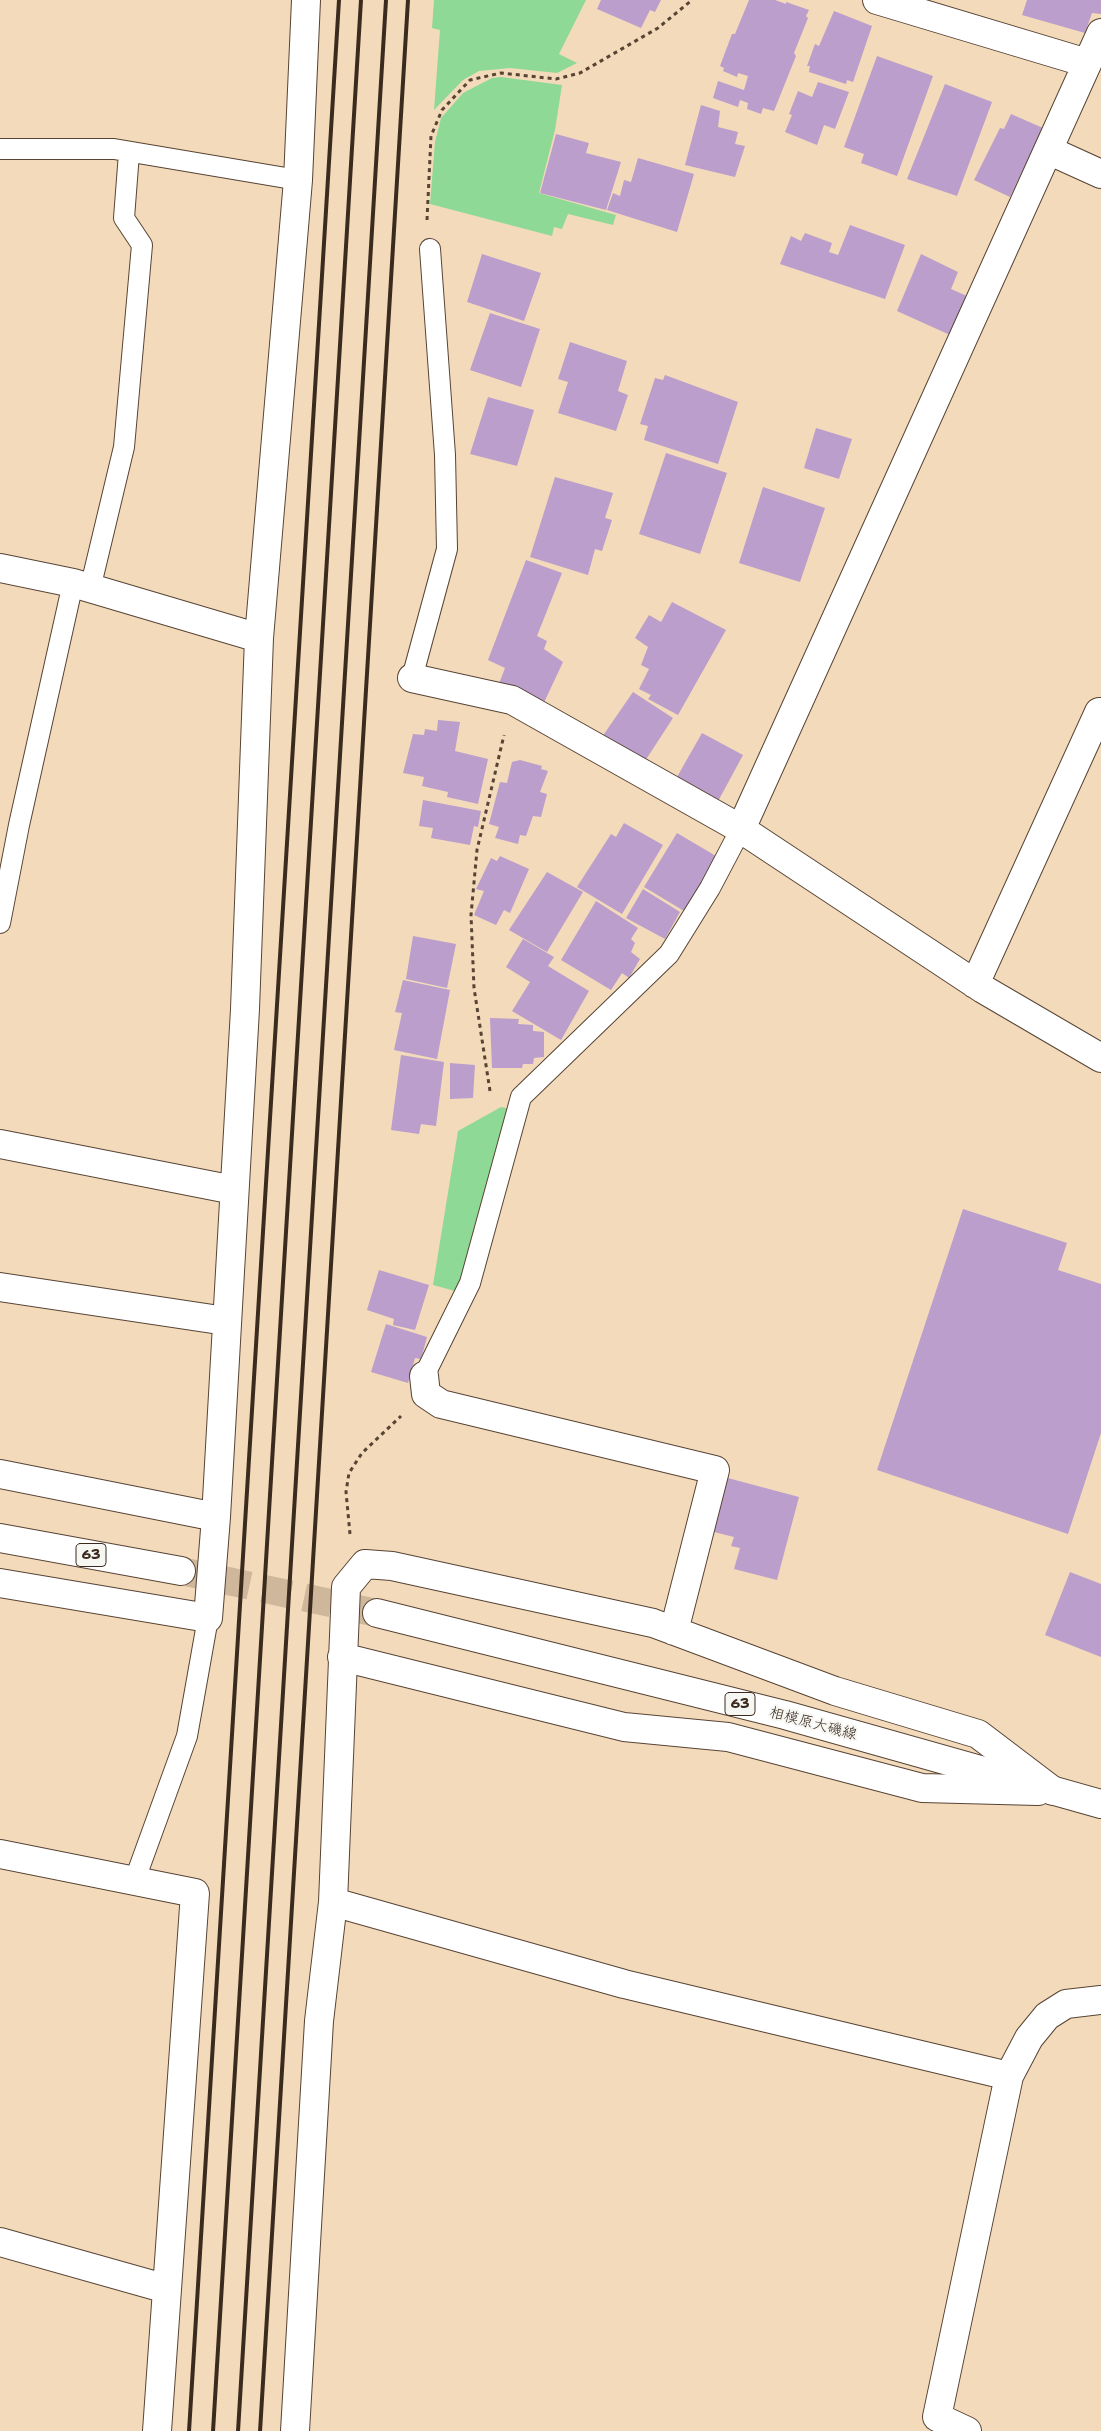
<!DOCTYPE html>
<html>
<head>
<meta charset="utf-8">
<style>
	body { margin:0 }
	canvas { display:block; background:#f3daba }
</style>
</head>
<body>
<canvas width="1101" height="2431"></canvas>
<script>
const ctx = document.querySelector('canvas').getContext('2d');
ctx.lineJoin = 'round';
function fillPath(path, color) { ctx.fillStyle = color; ctx.fill(path, 'evenodd'); }
const toPath = rows => new Path2D(rows.map(r => 'M' + r).join(''));
function strokePath(path, color, width, dash) { ctx.strokeStyle = color; ctx.lineWidth = width; ctx.lineCap = dash ? 'butt' : 'round'; ctx.setLineDash(dash || []); ctx.stroke(path); }
function label(font, color, halo, rows, align = 'center') {
  ctx.font = font + ' "Shantell Sans","Klee One",sans-serif'; ctx.lineWidth = 4; ctx.setLineDash([]); ctx.textBaseline = 'middle'; ctx.strokeStyle = halo; ctx.fillStyle = color; for (const [text, x, y, turn = 0] of rows) {
    ctx.save(); ctx.translate(x, y); ctx.rotate((+turn || 0) * Math.PI / 180); ctx.textAlign = isNaN(turn) ? turn : align; if (halo) ctx.strokeText(text, 0, 0); ctx.fillText(text, 0, 0); ctx.restore();
  }
}
fillPath(toPath([
	[434,0,586,0,559,54,577,63,557,73,510,68,479,71,463,80,434,110,440,30,432,28],
	[501,77,562,85,555,130,539,193,616,215,613,225,568,214,562,229,554,227,552,236,430,204,435,142,441,118,463,93,492,78],
	[501,1107,511,1109,462,1293,433,1285,458,1131]
]), '#8ed996');
fillPath(toPath([
	[601,0,661,0,655,12,650,10,641,28,597,9],
	[749,0,775,0,786,4,786,2,809,10,806,16,808,18,794,53,796,56,774,111,763,108,761,114,747,109,748,103,740,100,738,107,713,98,718,81,744,90,748,76,738,73,737,77,723,71,724,68,720,66,732,34,735,34],
	[1027,0,1101,0,1101,14,1092,13,1085,33,1022,15],
	[834,11,872,26,853,82,847,80,846,84,809,72,810,66,807,66,815,44,819,46],
	[877,56,933,76,897,176,861,163,864,154,844,147],
	[818,82,849,92,835,129,824,125,817,145,785,132,792,115,789,114,798,91,812,97],
	[945,84,992,102,957,196,907,179],
	[701,105,720,111,718,127,738,132,735,144,745,146,735,177,685,165],
	[1011,114,1043,128,1010,197,974,180,1000,128,1004,129],
	[556,134,589,143,586,153,621,162,606,210,540,193],
	[638,158,694,174,677,232,607,210,613,193,620,196,624,180,631,182],
	[850,225,905,245,885,299,780,264,791,236,801,241,805,233,832,243,829,252,838,255],
	[482,254,541,273,524,321,467,302],
	[921,254,958,272,951,289,967,296,950,335,897,311],
	[490,313,540,329,521,387,470,370],
	[570,342,627,361,618,391,628,395,616,431,558,413,568,382,558,379],
	[665,375,738,402,718,464,644,440,648,426,640,424,655,378,663,380],
	[488,397,534,410,517,466,470,454],
	[816,428,852,439,839,479,804,468],
	[666,453,727,473,700,554,639,534],
	[555,477,613,493,605,518,612,520,602,551,595,549,588,575,530,557],
	[763,487,825,508,800,582,739,563],
	[526,560,562,573,537,636,547,641,544,649,563,662,541,709,497,689,505,668,488,660],
	[672,602,726,630,678,715,648,699,651,695,639,689,649,669,641,665,648,647,635,638,649,615,661,622],
	[633,692,673,718,645,761,602,737],
	[438,720,460,722,455,751,488,759,478,804,447,797,448,792,422,786,424,777,403,773,413,734,424,735,425,729,437,731],
	[702,733,743,755,716,805,673,784],
	[520,760,542,766,541,769,548,771,540,792,547,794,541,817,533,816,526,836,520,835,518,844,495,838,499,827,489,824,500,782,507,783,512,762],
	[423,800,481,811,478,827,474,826,470,845,431,838,433,828,419,826],
	[624,823,663,845,622,914,577,887,611,834,616,837],
	[677,833,721,859,689,914,644,887],
	[500,856,529,869,510,913,504,910,496,925,474,915,484,891,476,889,491,858,497,861],
	[547,872,583,892,547,952,509,930],
	[643,889,680,912,665,939,626,918],
	[596,901,638,928,631,939,635,943,631,952,640,959,629,978,622,973,611,990,561,960],
	[413,936,456,944,447,988,406,979],
	[523,939,554,957,548,966,589,991,561,1040,512,1011,530,982,506,967],
	[403,980,450,990,437,1059,394,1050,402,1013,395,1012],
	[490,1018,519,1019,518,1024,533,1025,533,1031,544,1032,544,1057,534,1058,533,1064,523,1064,522,1068,492,1068],
	[401,1055,444,1062,436,1126,421,1124,419,1134,391,1130],
	[450,1063,475,1065,473,1098,450,1099],
	[963,1209,1067,1243,1058,1270,1101,1284,1101,1433,1068,1534,877,1470],
	[379,1270,429,1285,415,1330,393,1325,394,1319,367,1310],
	[386,1324,427,1337,421,1359,415,1358,408,1383,371,1372],
	[724,1477,799,1497,777,1580,734,1569,740,1548,731,1546,734,1537,710,1531],
	[1070,1572,1101,1584,1101,1657,1045,1635]
]), '#bb9ecb');
strokePath(toPath([
	[181,1571,377,1613]
]), '#ceb79b', 28, [28, 14]);
const lane = toPath([
	[0,149,114,149,298,180],
	[90,589,124,447,142,245,124,218,129,153],
	[412,678,447,549,445,455,430,249],
	[0,923,19,825,73,583],
	[424,1376,470,1283,521,1097,669,954,710,888,741,829],
	[134,1882,187,1736,208,1618]
]);
const street = toPath([
	[877,0,1087,63],
	[1048,150,1101,174],
	[0,568,73,583,259,638],
	[412,678,512,700,741,829,983,989,1101,1058],
	[741,829,1101,33],
	[975,984,1099,712,1101,713],
	[0,1144,234,1190],
	[0,1287,226,1321],
	[424,1376,426,1394,441,1404,715,1470,674,1631],
	[0,1474,216,1517],
	[0,1583,208,1618,216,1517,245,1009,259,638,298,180,306,0],
	[342,1657,624,1727,728,1737,922,1788,1038,1791],
	[0,1854,195,1893,157,2431],
	[333,1902,624,1984,1009,2076,937,2417,967,2431],
	[1009,2076,1029,2038,1047,2016,1066,2004,1101,2000],
	[0,2242,167,2289],
	[295,2431,319,2021,333,1902,346,1587,365,1564,392,1566,653,1623,835,1691,978,1734,1053,1791]
]);
const primary = toPath([
	[0,1538,181,1571],
	[377,1613,785,1715,1101,1804]
]);
strokePath(lane, '#574435', 22);
strokePath(street, '#574435', 30);
strokePath(primary, '#574435', 30);
strokePath(toPath([
	[427,220,431,136,442,110,470,80,501,73,556,79,580,73,658,28,692,0],
	[490,1091,474,988,471,915,477,850,504,735],
	[350,1534,346,1492,349,1473,362,1453,401,1416]
]), '#574435', 3, [4, 4]);
strokePath(lane, '#fff', 20);
strokePath(street, '#fff', 28);
strokePath(primary, '#fff', 28);
strokePath(toPath([
	[189,2431,339,0],
	[213,2431,361,0],
	[238,2431,386,0],
	[260,2431,408,0]
]), '#3b2a1e', 4);
for (const [x, y, w] of [
	[91,1555,30],
	[740,1704,30]
]) { const box = new Path2D(); box.roundRect(x - w / 2, y - 11.5, w, 23, 4); ctx.fillStyle = '#f6f6f2'; ctx.fill(box); strokePath(box, '#3b2a1e', 1); }
label('bold 14px', '#3b2a1e', null, [
	["63",91,1555],
	["63",740,1704]
]);
label('15px', '#3b2a1e', '#f6f6f2', [
	["相模原大磯線",813,1724,15]
]);
</script>
</body>
</html>
